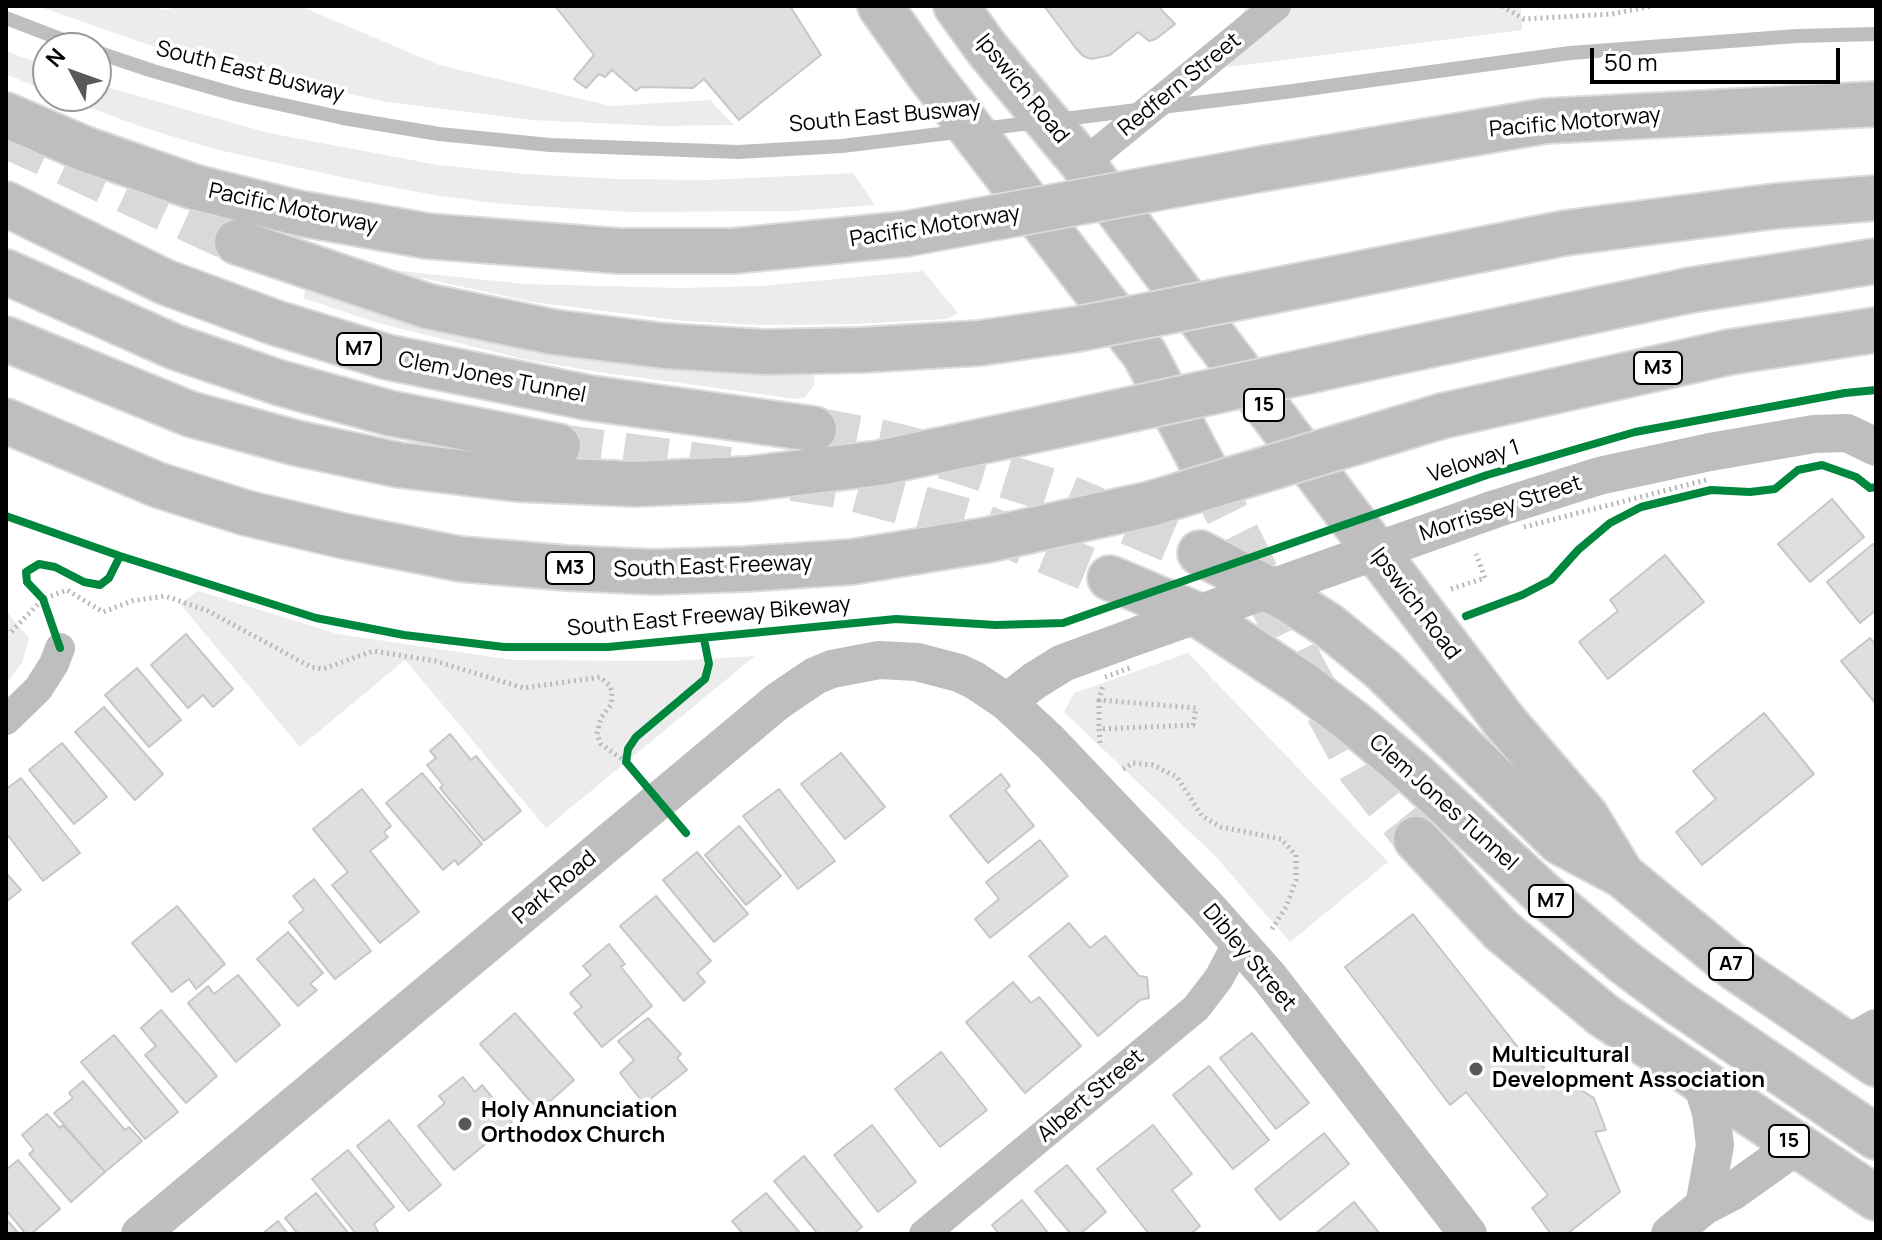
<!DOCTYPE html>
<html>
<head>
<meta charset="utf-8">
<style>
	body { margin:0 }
	#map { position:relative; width:1882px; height:1240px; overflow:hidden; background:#fff; font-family:Manrope,sans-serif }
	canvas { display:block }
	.frame { position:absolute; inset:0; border:8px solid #000; pointer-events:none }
	.north { position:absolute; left:32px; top:32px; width:80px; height:80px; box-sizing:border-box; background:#fff; border:2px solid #999; border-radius:50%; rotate:311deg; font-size:22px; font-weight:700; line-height:32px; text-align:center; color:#000 }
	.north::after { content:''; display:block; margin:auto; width:28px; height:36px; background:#595959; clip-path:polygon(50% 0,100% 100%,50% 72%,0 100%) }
	.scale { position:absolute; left:1590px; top:48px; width:250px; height:36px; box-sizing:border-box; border:4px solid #000; border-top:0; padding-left:10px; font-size:24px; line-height:28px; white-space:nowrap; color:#000; -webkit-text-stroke:6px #fff; paint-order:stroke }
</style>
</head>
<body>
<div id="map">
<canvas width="1882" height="1240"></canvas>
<div class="frame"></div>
<div class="north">N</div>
<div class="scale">50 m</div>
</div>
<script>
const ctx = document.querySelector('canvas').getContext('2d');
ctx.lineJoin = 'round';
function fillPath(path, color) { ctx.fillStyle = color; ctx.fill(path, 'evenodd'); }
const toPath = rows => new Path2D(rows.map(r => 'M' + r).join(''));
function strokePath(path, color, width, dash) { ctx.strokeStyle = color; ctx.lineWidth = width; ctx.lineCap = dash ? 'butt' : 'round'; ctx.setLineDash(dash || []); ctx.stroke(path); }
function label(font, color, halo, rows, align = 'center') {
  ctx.font = font + ' Manrope,sans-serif'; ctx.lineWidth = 7; ctx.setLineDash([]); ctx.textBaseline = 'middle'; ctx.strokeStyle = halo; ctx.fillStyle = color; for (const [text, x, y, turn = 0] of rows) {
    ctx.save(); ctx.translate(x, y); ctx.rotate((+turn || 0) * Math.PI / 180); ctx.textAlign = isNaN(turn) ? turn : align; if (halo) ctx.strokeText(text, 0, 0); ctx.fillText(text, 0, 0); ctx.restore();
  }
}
fillPath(toPath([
	[38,6,149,6,164,10,181,6,300,6,439,65,611,106,710,100,734,125,659,126,532,120,387,102,226,67,146,44],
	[1247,6,1521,6,1522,30,1228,67,1223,42],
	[6,51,48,67,48,92,6,74],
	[96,84,269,133,438,165,526,174,617,179,708,180,853,173,875,205,794,211,629,212,503,204,440,196,364,182,214,149,142,127,58,96,96,96],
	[381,269,525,284,680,288,761,286,923,271,958,313,947,319,854,324,763,325,685,321,532,302],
	[307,286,813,366,815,384,805,397,797,399,592,371,523,359,378,323,303,298],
	[198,591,338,634,513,660,673,661,755,656,546,828,405,660,300,747,180,604],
	[6,611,29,638,22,663,6,683],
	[1188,653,1388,862,1290,942,1215,856,1064,712,1074,693]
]), '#ececec');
const building = toPath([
	[555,6,790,6,821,55,739,120,704,79,693,88,641,87,636,91,612,70,605,77,599,74,586,88,574,79,594,55,555,6],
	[1044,6,1158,6,1175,24,1156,39,1149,41,1138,32,1110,55,1091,59,1083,56,1075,47,1044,6],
	[1832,499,1864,537,1810,582,1778,544,1832,499],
	[1873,544,1876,547,1876,610,1860,623,1827,582,1873,544],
	[1665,555,1704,602,1608,679,1579,642,1618,611,1610,600,1665,555],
	[186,634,233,689,213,707,203,695,188,708,151,665,186,634],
	[1870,638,1876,645,1876,704,1841,661,1870,638],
	[137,668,181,720,149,747,105,695,137,668],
	[104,707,163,774,135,800,75,732,104,707],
	[1764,713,1814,774,1702,865,1676,832,1716,799,1693,771,1764,713],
	[450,734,471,760,476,756,521,811,484,841,440,788,443,785,427,765,436,758,430,751,450,734],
	[62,743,107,797,74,824,29,770,62,743],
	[841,753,885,807,845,839,801,784,841,753],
	[422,773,482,844,458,865,455,860,443,870,386,803,422,773],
	[1001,774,1010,786,1005,790,1034,826,988,863,950,816,1001,774],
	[21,778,80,853,43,881,6,833,6,789,21,778],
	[362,789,391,826,384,832,388,837,370,851,419,912,380,943,332,885,348,872,313,829,362,789],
	[779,789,835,861,798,889,743,816,779,789],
	[739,826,781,876,746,905,705,855,739,826],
	[1040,840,1068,876,990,938,975,919,999,899,986,882,1040,840],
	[697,852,748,914,714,942,663,880,697,852],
	[6,873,21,890,6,902,6,873],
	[314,879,371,951,335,979,289,922,304,910,293,896,314,879],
	[656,896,711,961,697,973,705,982,684,1001,620,926,656,896],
	[177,906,225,964,196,989,189,979,172,992,132,943,177,906],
	[1413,914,1524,1055,1594,1098,1606,1130,1595,1132,1620,1192,1567,1234,1551,1234,1532,1208,1548,1195,1466,1092,1450,1105,1345,967,1413,914],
	[1069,923,1090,948,1105,936,1139,976,1147,977,1149,998,1140,1000,1098,1036,1029,956,1069,923],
	[288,932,323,973,310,984,317,990,298,1006,257,959,288,932],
	[609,944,625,964,621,967,652,1006,602,1047,574,1013,582,1007,570,993,591,975,583,966,609,944],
	[238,975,280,1025,236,1062,188,1003,208,986,214,994,238,975],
	[1013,982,1031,1003,1039,997,1081,1046,1025,1093,966,1022,1013,982],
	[161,1010,217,1076,186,1103,145,1055,156,1046,141,1028,161,1010],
	[515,1013,574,1080,539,1111,480,1044,515,1013],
	[648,1018,681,1054,677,1058,687,1070,644,1104,620,1073,634,1060,618,1041,648,1018],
	[1252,1033,1309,1103,1276,1129,1220,1058,1252,1033],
	[114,1035,178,1112,145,1139,81,1062,114,1035],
	[941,1052,987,1110,940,1147,895,1089,941,1052],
	[1209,1066,1269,1140,1233,1169,1173,1095,1209,1066],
	[463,1077,475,1092,482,1085,512,1122,454,1170,418,1126,445,1103,439,1096,463,1077],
	[83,1081,125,1130,129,1127,142,1141,105,1172,54,1113,73,1098,69,1093,83,1081],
	[47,1114,60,1128,63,1125,105,1172,71,1202,29,1154,34,1150,22,1135,47,1114],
	[389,1120,441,1185,409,1211,357,1146,389,1120],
	[872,1125,916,1182,878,1212,834,1155,872,1125],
	[1153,1125,1192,1174,1172,1190,1200,1226,1191,1234,1149,1234,1097,1169,1153,1125],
	[1324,1133,1349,1164,1280,1220,1255,1189,1324,1133],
	[348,1150,394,1207,374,1224,379,1234,356,1234,312,1179,348,1150],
	[804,1156,862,1227,853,1234,818,1234,774,1181,804,1156],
	[18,1160,60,1209,31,1234,26,1234,6,1210,6,1170,18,1160],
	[1067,1165,1106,1212,1080,1234,1071,1234,1035,1191,1067,1165],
	[316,1193,349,1234,298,1234,285,1218,316,1193],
	[766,1193,801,1234,743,1234,732,1221,766,1193],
	[1022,1200,1049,1234,999,1234,992,1225,1022,1200],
	[1354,1202,1380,1234,1315,1234,1354,1202],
	[6,1219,19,1234,6,1234,6,1219],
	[278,1221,288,1234,262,1234,278,1221]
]);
fillPath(building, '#dfdfdf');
strokePath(building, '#c7c7c7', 2);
strokePath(toPath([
	[1208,475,1304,669,1360,770,1416,839]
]), '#d9d9d9', 44, [44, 22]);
strokePath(toPath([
	[6,136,237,242],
	[814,429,883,442,948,458,1056,492,1200,553],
	[558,446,729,469],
	[793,479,845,487,973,522,1110,578]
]), '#d9d9d9', 44, [44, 22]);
const trunk = toPath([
	[880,6,927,72,1145,355,1208,475],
	[956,6,987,49,1083,164,1505,722,1586,816,1622,875,1735,968,1876,1064],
	[1416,839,1501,930,1603,1015,1876,1198]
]);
const motorway = toPath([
	[6,115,85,149,194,187,298,213,427,236,620,251,733,251,905,234],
	[1261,169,1545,121,1876,104],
	[6,204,165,282,276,323,387,357,590,398,814,429],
	[237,242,427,306,553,332,665,346,764,352,861,350,980,343],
	[6,272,175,347,280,383,389,413,558,446],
	[1333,279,1565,233,1776,206,1876,198],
	[6,339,190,414,296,443,399,465,516,479,635,484,747,479,879,463,1054,426],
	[1377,356,1691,290,1876,261],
	[1442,416,1730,352,1876,330],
	[6,421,158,485,246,513,344,536,460,559,567,568,654,572,745,569,851,562,987,540,1150,504],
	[1200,553,1287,599,1328,625,1383,670,1560,842,1622,875],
	[1110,578,1202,617,1300,682,1354,723,1413,773,1543,894,1624,962,1679,1003,1876,1137]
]);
strokePath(trunk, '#dbdbdb', 48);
strokePath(motorway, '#dbdbdb', 48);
strokePath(toPath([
	[1502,6,1524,19,1612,14,1652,6],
	[1451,589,1485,578,1476,554],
	[6,632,10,633,43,599,67,590,103,612,132,601,165,596,208,611,311,667,323,669,373,651,435,661,524,688,600,677,610,686,612,692,611,705,601,718,597,734,601,744,626,762],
	[1099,700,1099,729],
	[1100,743,1099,729,1193,725,1196,708,1099,700,1103,685],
	[1123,769,1133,763,1153,765,1177,777,1202,816,1221,827,1281,839,1296,855,1296,880,1286,907,1272,929]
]), '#b9b9b9', 5, [2, 4]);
strokePath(toPath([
	[6,18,84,48],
	[96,52,153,71,238,95,343,118,439,134,550,145,738,152],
	[1285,92,1570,53,1797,36,1876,34]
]), '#bebebe', 14);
strokePath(toPath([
	[1083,164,1276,6],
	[6,720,38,689,54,664,60,648],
	[924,1234,1196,1008,1219,978,1238,942]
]), '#bebebe', 30);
strokePath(toPath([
	[1495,509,1599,476,1710,452,1814,434,1847,433,1876,447],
	[1007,702,1034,681,1063,663,1142,634],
	[1848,1044,1876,1028],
	[1702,1083,1711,1113,1715,1145,1704,1206],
	[140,1234,778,701,815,676,832,669,879,660,917,662,959,673,974,680,1007,702,1050,742,1208,908,1270,978,1468,1234],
	[1670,1234,1704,1206,1733,1191,1796,1146]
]), '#bebebe', 38);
strokePath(trunk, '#bebebe', 44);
strokePath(motorway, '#bebebe', 44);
const motorwayBridge = toPath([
	[905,234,1261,169],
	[980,343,1078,329,1333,279],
	[1054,426,1377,356],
	[1150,504,1442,416]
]);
strokePath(motorwayBridge, '#dbdbdb', 48, []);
strokePath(toPath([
	[1524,527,1710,479],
	[1105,677,1130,668]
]), '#b9b9b9', 5, [2, 4]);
strokePath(toPath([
	[738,152,842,146,1285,92]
]), '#bebebe', 14);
strokePath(toPath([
	[1142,634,1495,509]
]), '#bebebe', 38);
strokePath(motorwayBridge, '#bebebe', 44);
strokePath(toPath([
	[6,516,120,556,316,618,404,635,504,647,608,647,896,619,996,625,1063,623,1487,475,1635,432,1845,393,1876,390],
	[1466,616,1522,595,1551,580,1578,550,1610,523,1641,507,1711,490,1750,492,1775,489,1798,470,1822,465,1856,477,1870,488,1876,487],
	[60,648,43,599,27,582,26,572,39,564,55,567,84,582,100,585,109,578,120,556],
	[686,833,626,762,628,749,636,737,705,679,709,664,704,639]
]), '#00873e', 8);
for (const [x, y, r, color] of [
	[1476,1069,8,"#595959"],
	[465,1124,8,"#595959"]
]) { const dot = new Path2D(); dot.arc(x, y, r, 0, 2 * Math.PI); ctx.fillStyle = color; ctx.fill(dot); strokePath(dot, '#fff', 3); }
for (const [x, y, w] of [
	[359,349,44],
	[1658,368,48],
	[1264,405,40],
	[570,568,48],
	[1551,901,44],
	[1731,964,44],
	[1789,1141,40]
]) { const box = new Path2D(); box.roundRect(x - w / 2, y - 16, w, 32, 6); ctx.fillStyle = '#fff'; ctx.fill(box); strokePath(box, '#000', 2); }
label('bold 20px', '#000', null, [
	["M7",359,349],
	["M3",1658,368],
	["15",1264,405],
	["M3",570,568],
	["M7",1551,901],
	["A7",1731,964],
	["15",1789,1141]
]);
label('22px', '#000', '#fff', [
	["South East Busway",250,72,14],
	["Redfern Street",1180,85,-39],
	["Ipswich Road",1022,89,51],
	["South East Busway",885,117,-5],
	["Pacific Motorway",1575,123,-5],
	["Pacific Motorway",293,209,12],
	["Pacific Motorway",935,227,-9],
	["Clem Jones Tunnel",492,378,11],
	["Veloway 1",1474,462,-18],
	["Morrissey Street",1501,509,-18],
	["South East Freeway",713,567,-2],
	["Ipswich Road",1415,604,53],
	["South East Freeway Bikeway",709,617,-5],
	["Clem Jones Tunnel",1443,803,42],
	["Park Road",555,888,-40],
	["Dibley Street",1249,958,50],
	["Albert Street",1091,1096,-40]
]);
label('bold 22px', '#000', '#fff', [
	["Multicultural",1492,1056],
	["Development Association",1492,1081],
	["Holy Annunciation",481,1111],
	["Orthodox Church",481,1136]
], 'left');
</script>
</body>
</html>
